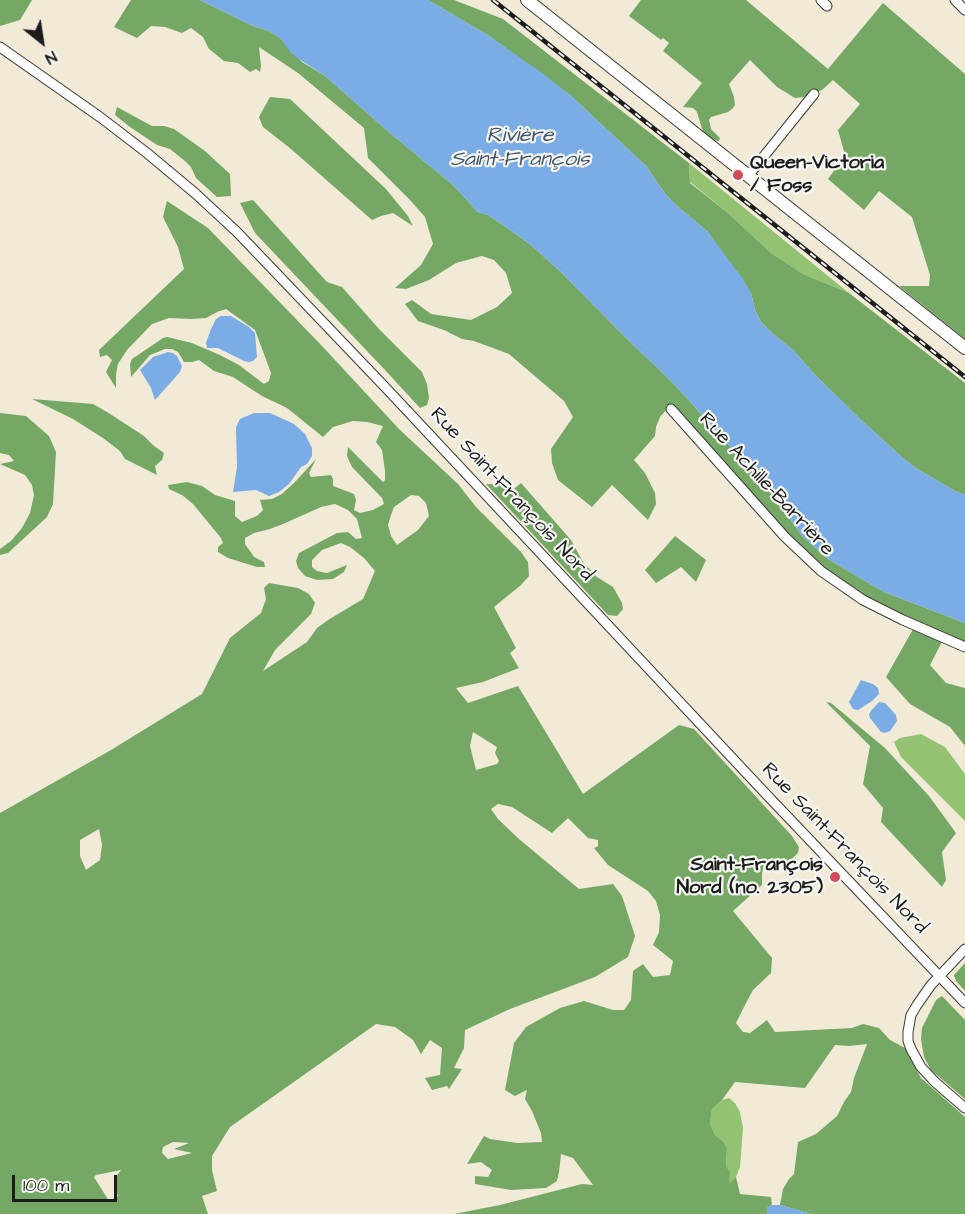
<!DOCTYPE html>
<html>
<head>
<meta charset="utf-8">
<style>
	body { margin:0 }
	#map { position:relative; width:965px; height:1214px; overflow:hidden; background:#f1ead7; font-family:"Architects Daughter",sans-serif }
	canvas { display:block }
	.north { position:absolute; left:12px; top:12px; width:60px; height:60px; -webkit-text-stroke:4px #f6f6f2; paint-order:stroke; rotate:150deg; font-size:16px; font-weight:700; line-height:24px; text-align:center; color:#1c1c1c }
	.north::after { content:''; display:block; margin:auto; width:21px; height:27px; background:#1c1c1c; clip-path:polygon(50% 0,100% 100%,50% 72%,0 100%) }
	.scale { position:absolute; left:12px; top:1175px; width:105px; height:27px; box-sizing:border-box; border:3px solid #1c1c1c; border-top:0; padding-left:8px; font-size:18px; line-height:21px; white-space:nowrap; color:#1c1c1c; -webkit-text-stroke:4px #f6f6f2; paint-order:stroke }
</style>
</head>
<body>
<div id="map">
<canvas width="965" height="1214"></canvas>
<div class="north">N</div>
<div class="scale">100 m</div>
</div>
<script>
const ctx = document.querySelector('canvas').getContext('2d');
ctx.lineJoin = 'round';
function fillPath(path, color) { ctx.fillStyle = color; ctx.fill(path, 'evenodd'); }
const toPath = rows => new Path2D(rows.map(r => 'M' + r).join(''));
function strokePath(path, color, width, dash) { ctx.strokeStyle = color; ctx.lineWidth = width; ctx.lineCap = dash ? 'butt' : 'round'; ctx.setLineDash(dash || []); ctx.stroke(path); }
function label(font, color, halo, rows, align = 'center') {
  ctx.font = font + ' "Architects Daughter",sans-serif'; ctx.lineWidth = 4.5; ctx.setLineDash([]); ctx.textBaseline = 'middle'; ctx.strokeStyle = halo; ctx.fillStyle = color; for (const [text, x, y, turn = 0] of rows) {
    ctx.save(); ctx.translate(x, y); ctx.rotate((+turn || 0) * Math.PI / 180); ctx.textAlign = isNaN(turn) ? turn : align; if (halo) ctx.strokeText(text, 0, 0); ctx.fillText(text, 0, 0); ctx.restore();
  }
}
fillPath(toPath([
	[689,163,849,293,803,274,771,253,728,213,690,182],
	[921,734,945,747,965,774,965,821,901,757,894,742,900,738],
	[729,1098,735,1103,740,1112,743,1128,740,1167,736,1177,729,1186,726,1166,727,1149,724,1142,715,1135,710,1124,712,1109,722,1100]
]), '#92c272');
fillPath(toPath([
	[0,0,32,0,20,20,0,26],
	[131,0,200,0,253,26,269,31,280,38,302,62,324,75,390,133,453,185,478,212,488,215,506,227,531,245,561,272,628,340,660,370,686,397,774,496,802,536,828,559,884,592,965,623,965,643,945,636,930,665,946,683,965,688,965,746,950,727,910,704,886,677,916,624,847,587,813,560,671,405,660,417,656,427,655,436,634,460,645,473,655,493,656,504,648,520,612,485,592,507,558,480,552,463,551,449,573,417,564,401,509,354,474,341,462,339,444,330,418,321,405,304,412,300,431,314,471,320,497,307,512,293,506,273,494,260,482,256,456,263,429,280,406,289,395,288,421,265,433,244,425,217,410,200,368,158,364,128,298,73,259,47,261,66,260,72,256,69,250,72,238,63,224,61,209,49,203,37,191,28,182,33,165,27,151,26,137,38,114,27],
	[428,0,454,0,503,19,689,163,690,183,728,213,771,253,803,274,849,293,965,383,965,495,955,491,917,469,905,460,860,419,814,374,793,350,772,333,761,322,755,310,751,293,707,231,677,206,666,195,646,166,570,95,489,36],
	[641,0,746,0,828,69,883,3,965,74,965,339,899,286,929,286,930,275,912,217,879,191,864,210,828,179,845,155,838,130,860,104,833,80,822,90,804,97,795,98,777,87,750,60,729,84,734,97,735,105,732,109,728,112,711,117,709,120,711,129,720,138,719,141,713,140,703,132,697,112,693,108,683,107,702,83,663,51,669,43,663,38,661,40,629,16],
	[270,97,290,99,386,189,408,216,413,226,393,213,381,216,372,220,291,149,263,127,259,117],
	[117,107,152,126,164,126,174,129,205,151,230,174,231,196,217,197,196,178,191,167,185,161,170,149,157,145,130,127,115,115],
	[253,200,327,282,342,287,379,329,422,372,427,384,429,398,427,405,420,408,385,370,255,233,240,203],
	[167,201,208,228,323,347,399,429,458,484,476,507,521,552,528,562,529,576,521,585,494,607,516,648,510,653,519,668,483,682,456,688,468,703,518,686,583,794,679,725,694,729,792,836,799,847,798,853,783,867,769,862,764,865,762,873,762,885,733,911,772,958,771,973,753,990,746,1003,736,1023,743,1032,750,1033,767,1020,775,1032,852,1028,863,1024,879,1028,890,1040,905,1048,921,1078,965,1117,965,1214,811,1214,780,1205,783,1189,789,1179,794,1174,798,1142,816,1134,837,1116,844,1102,851,1092,854,1078,867,1044,849,1046,835,1045,805,1088,735,1082,722,1100,712,1109,710,1124,715,1135,724,1142,727,1149,726,1166,730,1173,729,1184,736,1177,740,1194,771,1197,772,1205,767,1208,767,1214,454,1214,500,1205,582,1184,593,1185,573,1158,561,1154,559,1172,557,1181,546,1188,511,1190,475,1184,475,1176,488,1177,492,1170,481,1162,467,1164,484,1136,490,1139,517,1143,542,1142,541,1133,532,1111,525,1099,527,1090,515,1096,505,1090,514,1043,526,1027,560,1008,584,1001,613,1010,624,1010,631,1000,633,971,643,964,653,977,670,975,673,961,653,945,659,932,660,915,656,901,648,891,608,865,594,848,598,846,598,840,588,838,568,818,552,833,512,807,498,804,491,809,498,819,519,839,579,889,613,884,622,896,635,936,628,957,595,977,510,1009,465,1030,464,1048,454,1068,462,1069,449,1089,447,1086,432,1090,425,1078,440,1075,442,1048,430,1040,421,1054,413,1040,395,1027,376,1024,230,1127,212,1156,212,1170,217,1191,202,1196,208,1214,0,1214,0,813,111,750,202,694,230,638,261,613,266,599,264,588,269,583,298,588,309,594,315,603,311,614,275,650,263,671,307,642,317,628,328,620,363,599,375,571,364,558,350,547,341,543,322,550,312,560,312,567,317,571,327,573,347,565,344,572,333,579,317,580,305,576,298,568,296,561,299,553,337,533,348,532,356,539,362,538,357,519,348,510,335,504,321,507,283,524,270,529,254,533,245,538,245,544,254,557,264,562,265,567,257,567,228,558,218,552,218,547,223,543,221,538,193,504,182,495,169,489,168,485,187,482,202,486,215,495,235,501,235,516,242,522,257,516,263,510,260,500,272,499,282,494,295,482,316,459,309,473,311,477,331,475,333,479,333,486,354,494,356,500,354,510,360,513,373,510,384,504,382,498,352,467,347,456,348,447,383,482,385,480,385,471,382,450,376,442,383,426,367,422,353,421,333,427,323,437,287,408,262,396,233,377,214,371,199,360,192,362,184,362,178,352,172,349,165,349,150,355,131,377,130,364,132,359,163,338,167,337,192,343,220,355,239,365,264,384,269,381,271,373,255,330,226,309,217,312,206,318,191,319,169,318,152,324,127,350,118,364,116,374,116,388,106,372,112,360,107,355,100,357,99,350,184,269,178,247,163,217],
	[411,495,419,496,426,503,429,516,418,530,397,545,391,536,388,525,391,515,394,507],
	[473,732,497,747,495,753,499,761,497,764,476,770,470,746],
	[99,829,102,845,100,860,86,870,80,856,80,840],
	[173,1142,189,1143,174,1149,192,1153,168,1159,162,1153,163,1147],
	[121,1170,116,1177,115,1189,118,1196,109,1201,94,1177,96,1175],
	[32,399,93,404,107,412,144,436,154,446,164,453,162,460,155,466,157,475,125,459,120,451,103,438,73,419],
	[0,413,26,416,49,436,56,452,53,504,47,517,8,553,0,555,0,549,11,541,22,528,30,513,34,495,32,485,25,475,0,464,14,461,9,455,0,453],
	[521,483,571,540,583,562,597,577,613,587,622,603,623,609,617,616,608,615,486,484,504,484,514,489],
	[675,536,706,560,696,582,681,567,656,583,645,570],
	[826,702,831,703,885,748,929,796,956,833,942,852,946,880,942,887,881,822,883,808,863,784,870,746],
	[965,963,965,991,956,981,954,975],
	[942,996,965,1020,965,1099,931,1070,924,1057,921,1039,922,1028,936,1000]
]), '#75a864');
fillPath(toPath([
	[200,0,428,0,489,36,542,73,570,95,646,166,666,195,677,206,707,231,743,279,751,293,755,310,761,322,772,333,793,350,814,374,860,419,905,460,917,469,955,491,965,495,965,623,884,592,828,559,802,536,774,496,686,397,660,370,628,340,561,272,531,245,506,227,488,215,478,212,453,185,390,133,324,75,302,61,291,53,280,38,269,31,253,26],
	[221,316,231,316,249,327,255,333,257,357,253,361,249,362,244,361,218,348,207,348,206,343,211,329,216,319],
	[168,352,173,353,177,356,182,366,180,372,155,400,151,388,140,370,153,357],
	[254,413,270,413,294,424,305,434,312,448,312,456,307,464,301,467,289,484,279,492,269,496,256,490,233,492,237,467,236,427,240,419],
	[861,680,873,684,878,688,879,694,872,701,858,710,853,709,849,702],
	[879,702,885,703,896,715,897,721,890,731,885,733,881,732,870,718,869,715,870,712],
	[772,1205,780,1205,811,1214,767,1214,767,1208]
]), '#7aace6');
const minor = toPath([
	[821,0,827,6],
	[955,0,965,10],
	[0,47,100,117,147,153,196,194,237,232,385,387,765,793,965,1003],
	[748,176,814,94],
	[671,409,785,537,821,571,863,600,903,620,965,647],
	[965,949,931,985,917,1005,911,1015,908,1032,908,1041,911,1049,921,1067,935,1082,965,1108]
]);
const major = toPath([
	[527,0,965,348]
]);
strokePath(minor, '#3c3b38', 11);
strokePath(major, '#3c3b38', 14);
strokePath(minor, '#fff', 9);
strokePath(major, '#fff', 12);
const rail = toPath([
	[493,0,965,377]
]);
strokePath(rail, '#1c1c1c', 4.5);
strokePath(rail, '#f6f6f2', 2, [7]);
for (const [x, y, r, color] of [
	[738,175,6,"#d1495b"],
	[835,877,6,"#d1495b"]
]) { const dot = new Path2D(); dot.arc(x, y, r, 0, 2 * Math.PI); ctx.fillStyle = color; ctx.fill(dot); strokePath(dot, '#f6f6f2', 2); }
label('bold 20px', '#1c1c1c', '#f6f6f2', [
	["Queen-Victoria",750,164],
	["/ Foss",750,187],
	["Saint-François",823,866,"right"],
	["Nord (no. 2305)",823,889,"right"]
], 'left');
label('20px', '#1c1c1c', '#f6f6f2', [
	["Rue Achille-Barrière",766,485,47],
	["Rue Saint-François Nord",511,495,47],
	["Rue Saint-François Nord",844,849,46]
]);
label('italic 21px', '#42566d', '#f6f6f2', [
	["Rivière",520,137],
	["Saint-François",520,161]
]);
</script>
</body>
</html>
